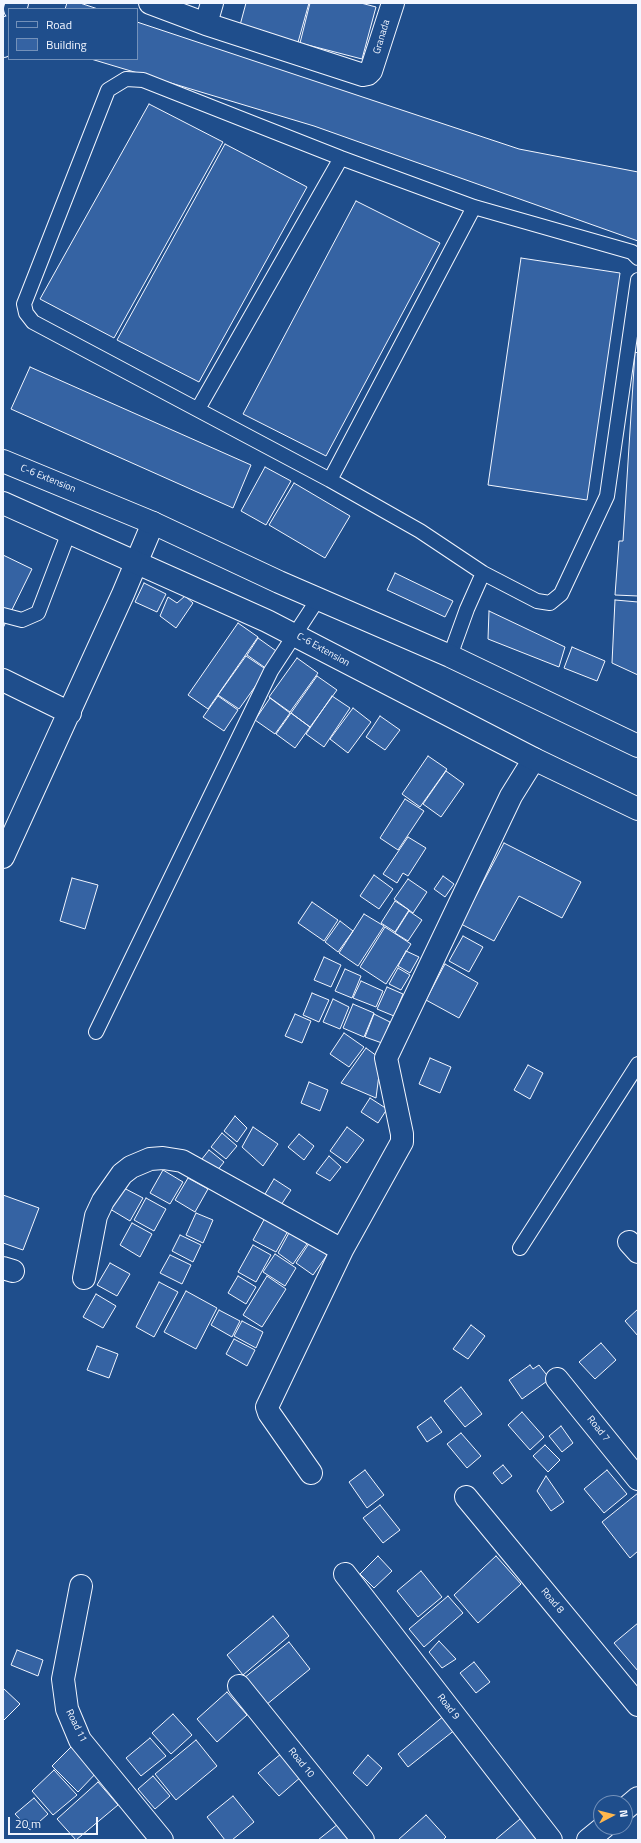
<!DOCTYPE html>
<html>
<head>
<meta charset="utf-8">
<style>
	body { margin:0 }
	#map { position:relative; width:641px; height:1843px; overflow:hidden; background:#1f4e8c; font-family:"Titillium Web",sans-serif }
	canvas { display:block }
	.frame { position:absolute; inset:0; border:4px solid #f2f6ff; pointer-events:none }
	.legend { position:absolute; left:8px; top:8px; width:130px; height:52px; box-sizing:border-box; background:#1f4e8c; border:1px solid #7391ba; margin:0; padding:5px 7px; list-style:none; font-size:12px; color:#f2f6ff }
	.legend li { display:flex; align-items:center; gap:8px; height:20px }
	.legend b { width:20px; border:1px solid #7391ba }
	.north { position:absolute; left:593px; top:1795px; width:40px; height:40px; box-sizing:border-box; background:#1f4e8c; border:1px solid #7391ba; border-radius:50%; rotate:83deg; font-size:11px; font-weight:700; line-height:16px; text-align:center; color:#f2f6ff }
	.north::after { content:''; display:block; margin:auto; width:14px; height:18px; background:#ffb74d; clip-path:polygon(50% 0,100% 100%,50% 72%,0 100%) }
	.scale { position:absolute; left:8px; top:1817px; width:90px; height:18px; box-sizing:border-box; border:2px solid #f2f6ff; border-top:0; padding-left:5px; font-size:12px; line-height:14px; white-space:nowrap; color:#f2f6ff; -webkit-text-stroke:3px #1f4e8c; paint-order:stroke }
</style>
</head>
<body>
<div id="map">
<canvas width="641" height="1843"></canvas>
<div class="frame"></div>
<ul class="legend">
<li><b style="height:5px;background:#1f4e8c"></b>Road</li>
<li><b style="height:11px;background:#3563a3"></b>Building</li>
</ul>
<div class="north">N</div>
<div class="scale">20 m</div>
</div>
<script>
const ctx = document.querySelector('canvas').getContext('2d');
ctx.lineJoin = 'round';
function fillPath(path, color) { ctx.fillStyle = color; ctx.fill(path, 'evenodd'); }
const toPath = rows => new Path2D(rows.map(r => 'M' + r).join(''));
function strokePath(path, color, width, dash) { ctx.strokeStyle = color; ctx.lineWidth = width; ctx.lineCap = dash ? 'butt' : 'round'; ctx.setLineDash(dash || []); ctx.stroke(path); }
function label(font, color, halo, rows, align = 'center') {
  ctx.font = font + ' "Titillium Web",sans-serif'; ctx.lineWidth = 3; ctx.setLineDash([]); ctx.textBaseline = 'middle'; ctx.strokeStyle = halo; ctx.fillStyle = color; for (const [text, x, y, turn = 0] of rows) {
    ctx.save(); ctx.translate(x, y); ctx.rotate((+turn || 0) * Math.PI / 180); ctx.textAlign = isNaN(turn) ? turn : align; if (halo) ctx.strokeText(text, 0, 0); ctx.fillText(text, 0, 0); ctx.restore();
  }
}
const building = toPath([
	[67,3,80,3,98,9,65,9,67,3],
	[246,3,309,3,297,46,239,29,246,3],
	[310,3,361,3,376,7,362,59,300,43,310,3],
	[137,22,519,149,638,172,638,241,314,126,91,59,137,59,137,22],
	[149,104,223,142,114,338,40,299,149,104],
	[225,144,307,187,199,382,117,340,225,144],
	[356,201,440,243,326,456,243,414,356,201],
	[521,258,620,273,587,500,488,485,521,258],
	[635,352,638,353,638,596,615,595,619,541,623,541,635,352],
	[30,367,251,465,233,508,11,409,30,367],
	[265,467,291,481,266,525,241,511,265,467],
	[294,483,350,516,325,558,269,525,294,483],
	[3,555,32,569,3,628,3,555],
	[395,573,453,601,445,617,387,590,395,573],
	[144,583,166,594,157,612,135,602,144,583],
	[185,596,193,603,176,628,160,616,168,597,177,603,185,596],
	[615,600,638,602,638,675,612,663,615,600],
	[489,611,565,647,559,667,488,639,489,611],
	[238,623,258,637,208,709,188,695,238,623],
	[258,638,279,653,267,669,247,655,258,638],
	[572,647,605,661,597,681,564,668,572,647],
	[246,656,267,670,239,709,218,695,246,656],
	[297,658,318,673,290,712,269,697,297,658],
	[317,676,337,690,310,727,291,713,317,676],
	[218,696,238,710,224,731,203,717,218,696],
	[332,696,350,708,324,747,306,734,332,696],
	[270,698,290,713,275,734,255,720,270,698],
	[353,708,371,722,348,753,330,739,353,708],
	[291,713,310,727,295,748,276,734,291,713],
	[380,716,400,730,385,750,366,737,380,716],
	[428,756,447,769,420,807,402,794,428,756],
	[446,771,464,784,441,817,423,804,446,771],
	[405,799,424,811,398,850,380,838,405,799],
	[408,837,426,848,408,876,403,873,397,883,383,874,408,837],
	[504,843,581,882,562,918,519,896,494,941,461,924,504,843],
	[374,875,393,889,379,909,360,896,374,875],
	[443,876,454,884,445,897,434,889,443,876],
	[72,878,98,885,85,929,60,921,72,878],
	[408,879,427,892,413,913,394,899,408,879],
	[395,901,409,910,395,932,381,923,395,901],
	[312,902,338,920,324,941,298,923,312,902],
	[409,911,422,920,408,941,395,933,409,911],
	[364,914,384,926,358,966,339,953,364,914],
	[340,921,353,931,338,952,325,942,340,921],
	[385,927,411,944,386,984,360,967,385,927],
	[463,936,483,947,469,972,449,961,463,936],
	[406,951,419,957,410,973,398,966,406,951],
	[324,957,341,965,331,987,314,980,324,957],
	[445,964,478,983,459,1018,426,1000,445,964],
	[398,968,410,975,401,990,389,984,398,968],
	[345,969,361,976,352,998,335,991,345,969],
	[361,981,383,991,376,1007,353,998,361,981],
	[387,987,403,994,394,1016,377,1009,387,987],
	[312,993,329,1000,319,1022,303,1015,312,993],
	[333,999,349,1007,340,1029,323,1022,333,999],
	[353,1004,374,1013,364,1037,343,1028,353,1004],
	[295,1014,311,1021,302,1043,285,1036,295,1014],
	[374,1014,390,1022,382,1043,365,1037,374,1014],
	[344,1033,364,1047,349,1067,330,1054,344,1033],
	[366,1048,381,1059,376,1098,341,1083,366,1048],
	[430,1058,451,1067,440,1093,419,1084,430,1058],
	[528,1065,543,1073,530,1099,514,1090,528,1065],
	[309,1082,328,1090,320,1111,301,1103,309,1082],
	[370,1098,387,1109,378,1123,361,1112,370,1098],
	[235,1116,247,1128,237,1142,224,1131,235,1116],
	[253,1127,278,1144,263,1166,242,1147,253,1127],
	[347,1127,364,1140,347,1163,330,1151,347,1127],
	[222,1133,237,1146,226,1159,211,1147,222,1133],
	[299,1134,314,1146,304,1160,288,1147,299,1134],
	[209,1150,224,1162,213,1176,198,1164,209,1150],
	[329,1156,341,1167,330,1181,316,1173,329,1156],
	[163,1170,183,1182,170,1204,150,1193,163,1170],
	[188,1178,208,1189,195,1212,175,1200,188,1178],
	[274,1179,291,1190,281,1205,265,1194,274,1179],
	[122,1187,143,1198,130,1221,110,1209,122,1187],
	[3,1195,39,1208,23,1250,3,1243,3,1195],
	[146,1198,166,1209,154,1231,134,1220,146,1198],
	[196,1213,213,1220,203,1243,186,1235,196,1213],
	[265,1218,288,1231,276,1252,253,1240,265,1218],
	[132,1223,152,1234,140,1257,120,1245,132,1223],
	[290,1231,307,1244,293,1264,278,1253,290,1231],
	[180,1235,201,1245,193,1262,172,1251,180,1235],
	[310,1242,327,1255,313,1275,296,1263,310,1242],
	[253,1245,271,1255,256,1282,238,1272,253,1245],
	[275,1254,296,1268,285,1286,263,1272,275,1254],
	[170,1255,191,1265,182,1284,160,1273,170,1255],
	[110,1263,130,1274,117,1296,97,1285,110,1263],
	[238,1276,256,1287,246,1304,228,1293,238,1276],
	[267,1276,286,1289,262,1327,243,1315,267,1276],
	[159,1282,178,1292,154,1337,136,1327,159,1282],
	[186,1291,217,1308,196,1349,164,1332,186,1291],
	[96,1294,116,1306,103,1328,83,1317,96,1294],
	[638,1309,638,1336,625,1321,638,1309],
	[219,1310,240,1321,232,1337,211,1325,219,1310],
	[242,1321,263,1332,256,1348,234,1336,242,1321],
	[471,1325,485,1336,468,1359,453,1349,471,1325],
	[234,1339,255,1350,247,1366,226,1354,234,1339],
	[601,1343,616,1360,595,1379,579,1362,601,1343],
	[97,1346,118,1354,109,1378,87,1370,97,1346],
	[530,1365,533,1369,539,1365,550,1379,522,1399,509,1380,530,1365],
	[461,1387,482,1414,465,1427,444,1401,461,1387],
	[522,1412,544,1437,530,1450,508,1425,522,1412],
	[431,1417,442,1432,427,1442,417,1427,431,1417],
	[561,1426,573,1443,562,1452,549,1436,561,1426],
	[461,1433,481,1456,467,1468,447,1444,461,1433],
	[545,1445,560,1460,548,1472,533,1456,545,1445],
	[503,1465,512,1476,502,1484,493,1473,503,1465],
	[365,1470,384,1495,367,1508,349,1482,365,1470],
	[607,1470,627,1494,604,1513,584,1489,607,1470],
	[546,1476,564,1502,551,1511,537,1491,546,1476],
	[638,1493,638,1551,630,1558,602,1522,638,1493],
	[380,1505,400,1530,383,1543,363,1518,380,1505],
	[378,1556,392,1571,374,1588,360,1574,378,1556],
	[496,1556,521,1584,478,1623,454,1595,496,1556],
	[421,1571,442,1597,418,1617,397,1591,421,1571],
	[448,1596,463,1613,424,1647,409,1629,448,1596],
	[273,1616,289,1636,243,1675,227,1655,273,1616],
	[638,1623,638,1671,614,1643,638,1623],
	[439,1641,456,1659,442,1668,429,1652,439,1641],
	[289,1642,310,1669,266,1705,244,1678,289,1642],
	[17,1650,43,1660,38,1676,11,1665,17,1650],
	[474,1662,490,1682,476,1693,460,1673,474,1662],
	[3,1688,20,1704,3,1721,3,1688],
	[227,1692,247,1715,217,1742,197,1719,227,1692],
	[173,1714,192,1735,171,1754,152,1733,173,1714],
	[445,1715,456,1729,408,1767,398,1754,445,1715],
	[150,1738,166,1756,141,1776,126,1758,150,1738],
	[196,1740,217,1766,176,1800,155,1774,196,1740],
	[73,1745,99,1770,78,1792,52,1766,73,1745],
	[282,1753,302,1776,279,1796,258,1773,282,1753],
	[368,1755,382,1768,367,1786,353,1773,368,1755],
	[54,1770,77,1795,53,1815,32,1791,54,1770],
	[153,1776,170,1796,155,1809,138,1789,153,1776],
	[98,1782,118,1805,76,1840,57,1819,98,1782],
	[233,1796,254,1822,232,1840,225,1840,207,1817,233,1796],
	[34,1798,48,1814,30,1830,15,1814,34,1798],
	[526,1814,548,1840,495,1840,526,1814],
	[426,1815,446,1837,443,1840,398,1840,426,1815],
	[338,1824,351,1840,318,1840,338,1824]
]);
fillPath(building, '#3563a3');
strokePath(building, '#f2f6ff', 1);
const lane = toPath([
	[638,258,632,252,474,207,341,158,143,80,126,79,108,90,24,304,26,313,33,322,330,480,420,531,483,573,537,601,550,603,561,594,607,496,638,280],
	[198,409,341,158],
	[330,480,474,207],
	[3,615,22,620,38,613,69,532],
	[450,656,467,609,483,573],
	[96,1032,271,671,318,599],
	[520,1248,638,1064]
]);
const street = toPath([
	[150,3,206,24,363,75,368,74,371,71,393,3],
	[206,24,212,3],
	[3,680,70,713],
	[3,857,123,594,153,523],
	[629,1242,638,1252],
	[3,1268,13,1271],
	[84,1278,96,1216,103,1201,122,1174,131,1167,150,1159,163,1158,182,1161,342,1250],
	[557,1379,638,1479],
	[311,1473,269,1413,267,1407,342,1250,402,1142,402,1134,386,1058,511,796,534,759],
	[466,1497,638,1705],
	[345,1574,551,1840],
	[81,1586,63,1679,67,1709,80,1740,162,1840],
	[239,1686,363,1840]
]);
const secondary = toPath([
	[15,9,17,3],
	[3,46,9,27],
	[625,1809,638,1798],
	[588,1840,604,1827]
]);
const primary = toPath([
	[3,461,153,523,279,582,450,656,638,746],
	[3,503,267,621,534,759,638,809]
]);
strokePath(lane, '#f2f6ff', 16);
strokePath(street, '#f2f6ff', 24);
strokePath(secondary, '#f2f6ff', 24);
strokePath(primary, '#f2f6ff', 24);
strokePath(lane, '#1f4e8c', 14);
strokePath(street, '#1f4e8c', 22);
strokePath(secondary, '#1f4e8c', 22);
strokePath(primary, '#1f4e8c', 22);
label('10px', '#f2f6ff', '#1f4e8c', [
	["Granada",382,37,-73],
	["C-6 Extension",48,479,22],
	["C-6 Extension",323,650,29],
	["Road 7",598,1429,51],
	["Road 8",552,1601,50],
	["Road 9",448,1707,52],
	["Road 11",76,1726,64],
	["Road 10",301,1763,51]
]);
</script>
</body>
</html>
